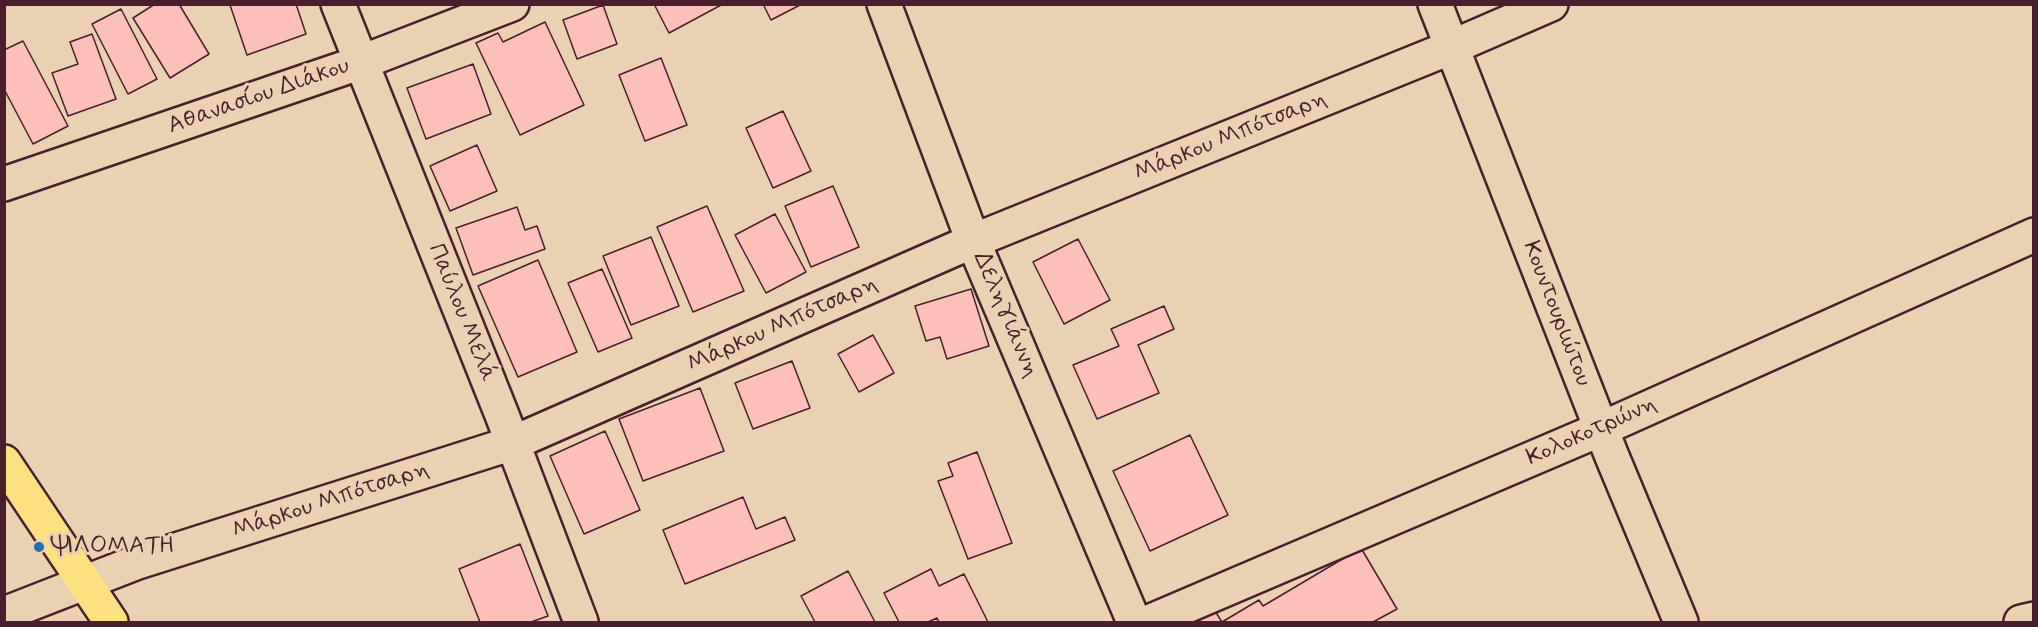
<!DOCTYPE html>
<html>
<head>
<meta charset="utf-8">
<style>
	body { margin:0 }
	#map { position:relative; width:2038px; height:627px; overflow:hidden; background:#e9d1b1; font-family:Mynerve,sans-serif }
	canvas { display:block }
	.frame { position:absolute; inset:0; border:6px solid #4a1f2b; pointer-events:none }
</style>
</head>
<body>
<div id="map">
<canvas width="2038" height="627"></canvas>
<div class="frame"></div>
</div>
<script>
const ctx = document.querySelector('canvas').getContext('2d');
ctx.lineJoin = 'round';
function fillPath(path, color) { ctx.fillStyle = color; ctx.fill(path, 'evenodd'); }
const toPath = rows => new Path2D(rows.map(r => 'M' + r).join(''));
function strokePath(path, color, width, dash) { ctx.strokeStyle = color; ctx.lineWidth = width; ctx.lineCap = dash ? 'butt' : 'round'; ctx.setLineDash(dash || []); ctx.stroke(path); }
function label(font, color, halo, rows, align = 'center') {
  ctx.font = font + ' Mynerve,sans-serif'; ctx.lineWidth = 6; ctx.setLineDash([]); ctx.textBaseline = 'middle'; ctx.strokeStyle = halo; ctx.fillStyle = color; for (const [text, x, y, turn = 0] of rows) {
    ctx.save(); ctx.translate(x, y); ctx.rotate((+turn || 0) * Math.PI / 180); ctx.textAlign = isNaN(turn) ? turn : align; if (halo) ctx.strokeText(text, 0, 0); ctx.fillText(text, 0, 0); ctx.restore();
  }
}
const building = toPath([
	[155,4,179,4,209,54,170,78,133,18,155,4],
	[296,4,306,34,247,55,230,5,296,4],
	[654,4,723,4,669,33,654,4],
	[763,4,802,4,771,20,763,4],
	[603,5,617,44,577,59,563,20,603,5],
	[121,9,157,79,128,94,92,24,121,9],
	[545,22,584,105,520,135,476,43,498,33,503,42,545,22],
	[92,34,116,99,68,116,52,73,78,64,70,42,92,34],
	[23,41,68,126,33,144,4,89,4,50,23,41],
	[661,58,687,125,645,141,619,75,661,58],
	[473,64,491,114,426,139,407,88,473,64],
	[783,111,811,171,773,188,746,128,783,111],
	[477,145,497,191,450,211,430,166,477,145],
	[833,186,859,247,811,267,785,206,833,186],
	[707,206,744,291,693,312,657,227,707,206],
	[517,207,525,230,537,226,545,249,473,275,456,228,517,207],
	[775,214,806,272,766,293,735,235,775,214],
	[651,237,679,306,631,325,603,256,651,237],
	[1078,239,1110,300,1064,324,1033,262,1078,239],
	[538,260,577,352,518,377,478,286,538,260],
	[602,269,632,338,598,352,568,283,602,269],
	[971,289,989,346,947,359,940,337,926,341,915,306,971,289],
	[1164,306,1174,329,1138,345,1159,393,1097,419,1073,365,1119,346,1111,329,1164,306],
	[873,335,894,373,859,392,838,354,873,335],
	[792,361,810,408,753,429,735,383,792,361],
	[700,388,724,451,643,481,619,419,700,388],
	[605,431,640,510,584,534,550,456,605,431],
	[1190,435,1228,515,1150,551,1113,471,1190,435],
	[977,452,1012,543,968,559,938,481,953,476,948,463,977,452],
	[743,497,756,529,785,517,795,540,685,584,663,530,743,497],
	[520,544,548,616,531,622,480,622,459,569,520,544],
	[1361,548,1397,609,1373,622,1196,622,1215,611,1222,622,1259,600,1263,606,1361,548],
	[931,569,939,586,964,574,988,622,939,622,937,618,928,622,899,622,884,593,931,569],
	[848,571,875,622,815,622,801,596,848,571]
]);
fillPath(building, '#fcc0b9');
strokePath(building, '#4a1f2b', 1.5);
const minor = toPath([
	[338,4,502,415,581,622],
	[884,4,973,241,1134,622],
	[1435,4,1611,454,1681,622],
	[4,184,362,62,512,4],
	[4,614,135,563,513,443,973,241,1452,47,1551,4],
	[1149,622,1601,429,2034,235],
	[2021,622,2034,619]
]);
const major = toPath([
	[4,462,111,622]
]);
strokePath(minor, '#4a1f2b', 38);
strokePath(major, '#4a1f2b', 38);
strokePath(minor, '#e9d1b1', 33);
strokePath(major, '#fde080', 33);
for (const [x, y, r, color] of [
	[39,547,6,"#1f6fb2"]
]) { const dot = new Path2D(); dot.arc(x, y, r, 0, 2 * Math.PI); ctx.fillStyle = color; ctx.fill(dot); strokePath(dot, '#e9d1b1', 2); }
label('24px', '#4a1f2b', '#e9d1b1', [
	["Αθανασίου Διάκου",259,97,-19],
	["Μάρκου Μπότσαρη",1231,137,-22],
	["Παύλου Μελά",461,313,68],
	["Κουντουριώτου",1556,314,69],
	["Δεληγιάννη",1005,315,67],
	["Μάρκου Μπότσαρη",783,325,-24],
	["Κολοκοτρώνη",1592,432,-24],
	["Μάρκου Μπότσαρη",331,501,-18]
]);
label('24px', '#4a1f2b', '#e9d1b1', [
	["ΨΙΛΟΜΑΤΗ",51,547]
], 'left');
</script>
</body>
</html>
